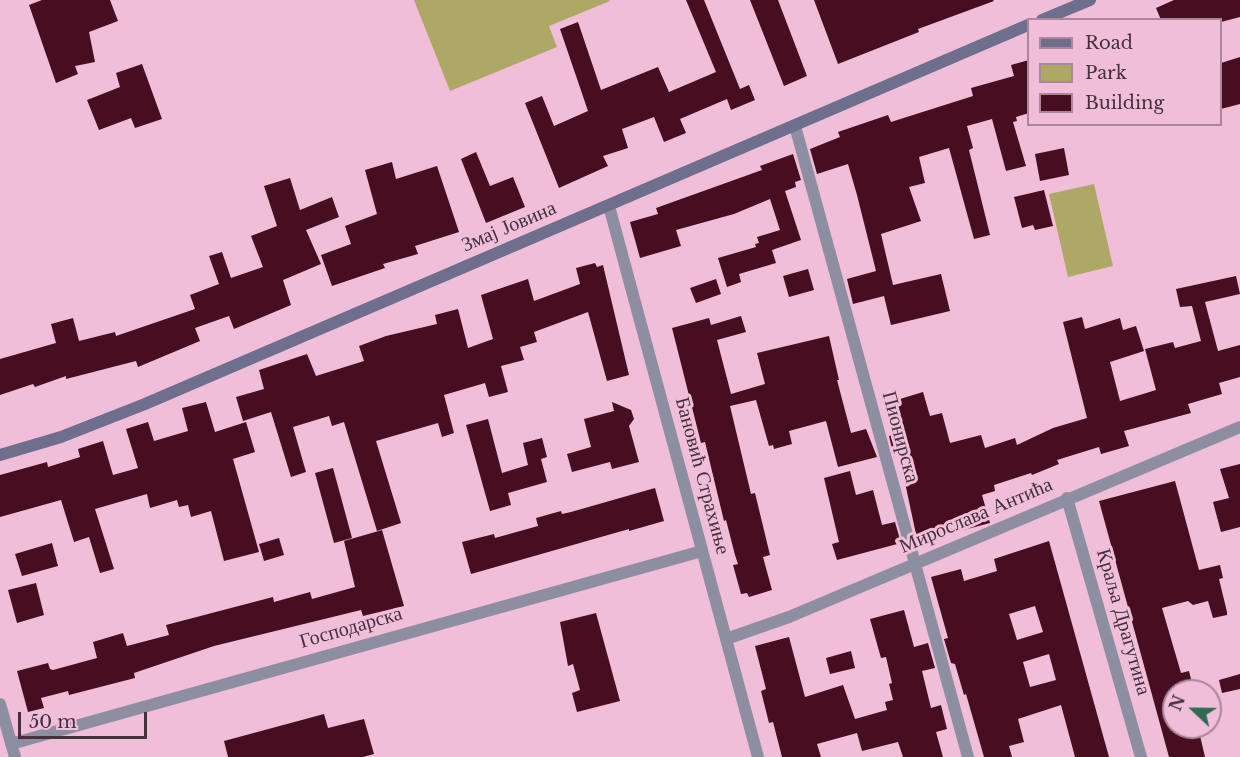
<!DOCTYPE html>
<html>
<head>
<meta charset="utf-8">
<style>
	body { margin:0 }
	#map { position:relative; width:1240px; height:757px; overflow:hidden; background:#f0bed9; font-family:"Libre Baskerville",serif }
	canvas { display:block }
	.legend { position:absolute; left:1027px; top:18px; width:195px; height:108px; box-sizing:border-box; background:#f0bed9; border:2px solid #ab869a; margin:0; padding:8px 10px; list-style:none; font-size:18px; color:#44313c }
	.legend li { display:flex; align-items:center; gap:12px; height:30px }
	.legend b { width:30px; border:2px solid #ab869a }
	.north { position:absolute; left:1162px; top:679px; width:60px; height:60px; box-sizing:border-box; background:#f0bed9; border:2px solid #ab869a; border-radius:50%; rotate:292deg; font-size:16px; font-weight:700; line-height:24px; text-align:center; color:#44313c }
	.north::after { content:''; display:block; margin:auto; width:21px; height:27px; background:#316a52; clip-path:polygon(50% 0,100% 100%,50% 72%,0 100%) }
	.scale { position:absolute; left:18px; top:712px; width:129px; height:27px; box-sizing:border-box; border:3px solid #44313c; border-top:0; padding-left:8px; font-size:18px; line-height:21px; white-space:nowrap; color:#44313c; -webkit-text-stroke:4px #f0bed9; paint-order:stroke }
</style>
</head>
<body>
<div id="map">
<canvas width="1240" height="757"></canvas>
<ul class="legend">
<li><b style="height:8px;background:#6e6f8c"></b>Road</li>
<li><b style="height:16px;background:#ada866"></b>Park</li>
<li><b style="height:16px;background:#470d21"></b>Building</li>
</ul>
<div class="north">N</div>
<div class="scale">50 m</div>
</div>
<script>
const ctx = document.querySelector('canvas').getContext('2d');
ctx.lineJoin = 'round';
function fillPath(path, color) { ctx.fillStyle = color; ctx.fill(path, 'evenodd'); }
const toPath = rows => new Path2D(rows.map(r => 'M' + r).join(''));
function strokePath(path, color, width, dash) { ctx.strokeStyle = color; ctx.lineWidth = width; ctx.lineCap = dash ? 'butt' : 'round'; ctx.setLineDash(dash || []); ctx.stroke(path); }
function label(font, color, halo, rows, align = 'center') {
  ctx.font = font + ' "Libre Baskerville",serif'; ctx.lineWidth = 6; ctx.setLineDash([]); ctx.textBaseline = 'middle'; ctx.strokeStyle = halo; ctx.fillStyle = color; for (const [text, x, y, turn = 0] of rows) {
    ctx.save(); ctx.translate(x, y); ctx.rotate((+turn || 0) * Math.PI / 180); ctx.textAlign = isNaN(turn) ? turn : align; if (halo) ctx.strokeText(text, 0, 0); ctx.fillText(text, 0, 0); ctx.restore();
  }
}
fillPath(toPath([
	[414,0,609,0,610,1,549,26,557,47,450,91],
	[1094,184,1113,266,1068,277,1049,194]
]), '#ada866');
fillPath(toPath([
	[42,0,110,0,118,21,89,32,95,62,75,66,78,74,56,83,29,5],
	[686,0,704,0,740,89,749,85,755,100,731,110,727,99,680,119,686,133,664,142,654,117,622,129,628,148,603,156,608,166,559,188,525,103,542,96,554,126,588,111,560,29,578,22,601,90,658,67,669,92,716,72],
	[750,0,778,0,807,76,784,86],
	[814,0,993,0,994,1,918,29,919,32,838,64],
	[1174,0,1240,0,1240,17,1221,22,1221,20,1161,20,1156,8],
	[1240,57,1240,104,1221,109,1221,63],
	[1029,60,1029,113,1016,117,1017,121,1013,122,1026,166,1006,171,992,119,967,126,973,148,969,150,990,235,974,239,949,148,919,157,925,183,909,187,921,221,881,234,893,285,941,274,950,311,891,325,884,296,853,304,847,279,876,271,857,195,848,164,817,174,810,149,840,137,838,132,888,115,891,122,973,96,971,88,1014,76,1011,65],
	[142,64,162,119,135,128,131,118,99,130,87,100,120,87,116,73],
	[1064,148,1069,175,1040,181,1035,154],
	[476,152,490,186,513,177,525,207,486,223,461,159],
	[793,154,801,180,795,182,796,187,785,191,801,240,772,250,776,263,739,274,741,282,727,287,718,258,756,247,755,244,759,243,757,237,780,230,770,199,734,214,676,230,681,246,640,258,630,222,658,214,656,208,762,170,760,166],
	[392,162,396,179,437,166,459,232,415,246,418,254,383,264,385,268,332,286,321,255,351,244,345,226,377,214,365,170],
	[290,178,300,210,332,197,339,217,306,230,321,264,283,280,291,305,234,329,229,316,195,328,200,341,138,367,136,361,66,379,66,376,35,387,33,384,0,395,0,359,56,343,51,324,73,318,79,341,115,332,116,336,195,309,190,295,219,284,209,256,222,252,231,278,263,267,251,236,277,226,264,186],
	[1044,190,1053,226,1035,230,1033,225,1022,228,1014,197],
	[595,263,597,267,603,265,629,375,607,381,588,312,534,332,537,342,520,347,524,360,501,366,508,392,489,397,485,383,444,395,454,433,442,437,438,423,376,441,401,523,377,531,344,422,332,426,329,416,293,427,306,472,291,477,271,412,243,421,236,397,264,389,259,370,307,354,316,376,364,361,359,346,386,336,437,324,435,315,458,309,468,348,493,339,481,295,528,279,534,301,580,284,576,268],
	[808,269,814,290,789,297,783,276],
	[1236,276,1240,294,1205,302,1218,351,1240,345,1240,377,1219,383,1222,394,1188,404,1191,413,1124,431,1129,446,1101,454,1099,447,1057,460,1059,464,1032,475,1031,473,994,485,995,491,982,495,990,523,922,541,921,537,917,539,900,459,896,452,893,453,889,436,899,433,890,402,923,392,930,416,942,413,950,443,981,435,985,448,1015,438,1017,445,1053,428,1087,418,1063,322,1082,317,1085,329,1120,318,1123,330,1136,326,1144,351,1110,362,1120,401,1156,390,1145,349,1173,342,1175,348,1201,341,1192,306,1180,307,1176,289],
	[716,279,721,294,696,303,690,288],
	[741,316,746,332,717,340,731,394,765,384,757,353,829,336,839,380,837,380,851,433,866,429,877,457,838,467,826,421,789,431,792,444,774,449,773,445,769,446,756,400,730,406,751,494,755,493,770,555,763,557,772,590,749,597,747,593,741,594,733,565,738,564,735,555,726,520,724,521,705,442,701,443,672,328,709,318,711,325],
	[206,402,215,432,246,422,255,452,233,459,259,552,224,561,211,511,191,517,188,505,179,507,177,500,150,508,147,494,95,509,114,569,100,573,89,537,74,542,61,500,0,517,0,475,47,462,48,467,80,457,78,449,103,441,113,475,138,468,126,429,148,422,154,441,188,431,182,408],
	[612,402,631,410,634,419,629,426,639,462,612,469,610,462,572,472,567,454,591,447,584,419,614,411],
	[488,419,502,473,528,465,523,443,542,438,547,457,541,459,547,482,508,493,511,505,490,511,466,425],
	[1240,464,1240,527,1221,532,1213,502,1229,498,1220,469],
	[333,468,352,538,334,543,315,473],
	[850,471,856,495,873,490,882,525,895,522,901,543,837,560,832,544,839,542,824,478],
	[1175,481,1199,570,1220,565,1223,578,1219,579,1227,612,1227,615,1213,618,1208,601,1193,605,1188,601,1162,608,1181,673,1189,671,1194,691,1174,691,1174,727,1198,727,1205,757,1169,757,1099,501],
	[655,488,664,521,629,531,629,529,471,574,462,542,494,534,495,538,538,526,536,518,561,511,562,514,571,512],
	[382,530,404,606,363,616,361,610,214,646,134,673,135,678,69,695,68,691,41,698,44,708,28,712,17,671,48,663,50,669,53,670,97,658,93,642,123,633,127,646,169,635,166,625,273,597,274,602,310,592,312,599,355,587,344,541],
	[279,538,284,555,264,561,259,544],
	[1049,541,1109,757,1075,757,1061,705,1018,719,1024,742,1009,746,1012,757,984,757,966,694,964,695,955,664,951,663,944,639,948,638,931,577,961,569,964,581,997,571,994,559],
	[1035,606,1043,632,1017,640,1009,614],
	[1049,654,1056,680,1030,687,1023,662],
	[52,543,58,566,22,576,15,554],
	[36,583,44,615,17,623,8,590],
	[904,610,914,647,928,643,935,668,922,671,931,708,941,705,947,729,936,732,943,757,903,757,898,742,862,751,857,733,817,744,821,757,782,757,773,722,769,723,761,691,766,689,755,646,789,637,805,697,843,685,855,719,887,710,885,702,893,700,889,684,892,683,886,657,881,658,870,619],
	[596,613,620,701,577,712,572,693,580,690,573,664,568,666,560,622],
	[851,651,855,668,830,674,826,658],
	[1240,674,1240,689,1222,693,1219,680],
	[324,714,328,728,364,719,374,754,363,757,228,757,224,741]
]), '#470d21');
strokePath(toPath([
	[795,126,968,757],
	[609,206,758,757],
	[1067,498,1141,757],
	[726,639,789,617,1240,427],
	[0,704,15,757],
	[11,744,702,551]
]), '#8e8ea2', 12);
strokePath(toPath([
	[1042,20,1090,0],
	[0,455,61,437,145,404,1028,25]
]), '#6e6f8c', 12);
label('20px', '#44313c', '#f0bed9', [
	["Змај Јовина",509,227,-23],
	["Пионирска",900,437,75],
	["Бановић Страхиње",702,476,75],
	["Мирослава Антића",976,516,-23],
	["Краља Драгутина",1123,622,74],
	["Господарска",351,628,-16]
]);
</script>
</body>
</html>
